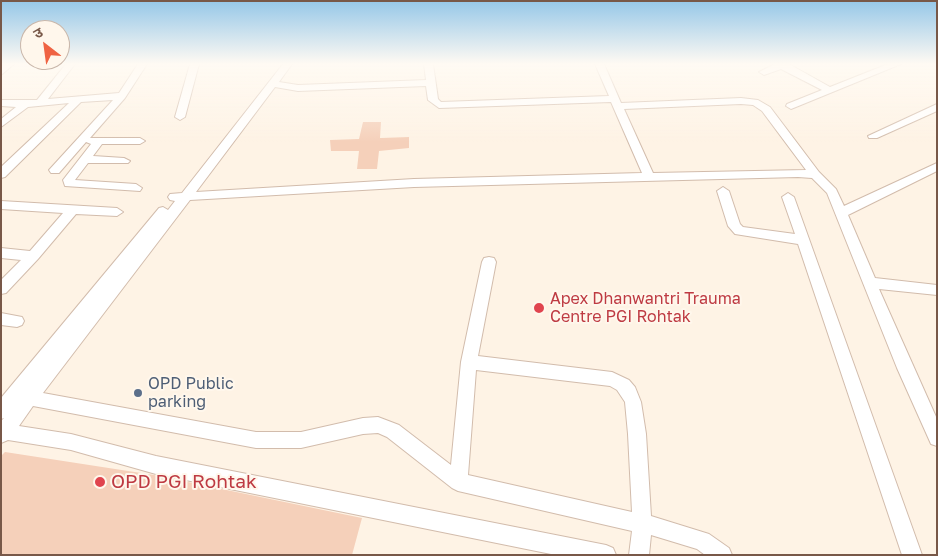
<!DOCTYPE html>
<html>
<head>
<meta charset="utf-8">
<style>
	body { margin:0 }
	#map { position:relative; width:938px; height:556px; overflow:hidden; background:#fef3e5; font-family:"Golos Text","Noto Sans Devanagari",sans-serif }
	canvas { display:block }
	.frame { position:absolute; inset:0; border:2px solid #785848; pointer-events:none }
	.north { position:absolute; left:20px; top:20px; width:50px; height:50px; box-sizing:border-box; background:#fff7ec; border:1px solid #c9b7aa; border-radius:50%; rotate:330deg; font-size:14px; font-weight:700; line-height:20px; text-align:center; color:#785848 }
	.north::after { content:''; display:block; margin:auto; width:18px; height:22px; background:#ef6343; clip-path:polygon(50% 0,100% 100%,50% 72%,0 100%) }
</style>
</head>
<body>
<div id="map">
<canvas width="938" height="556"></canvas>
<div class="frame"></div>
<div class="north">उ</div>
</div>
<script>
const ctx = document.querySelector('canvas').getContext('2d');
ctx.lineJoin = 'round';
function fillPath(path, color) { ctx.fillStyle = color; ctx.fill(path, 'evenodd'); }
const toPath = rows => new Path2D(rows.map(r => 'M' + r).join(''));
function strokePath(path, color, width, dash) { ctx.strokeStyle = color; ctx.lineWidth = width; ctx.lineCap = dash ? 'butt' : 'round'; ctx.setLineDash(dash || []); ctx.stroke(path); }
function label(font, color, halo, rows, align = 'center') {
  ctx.font = font + ' "Golos Text",sans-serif'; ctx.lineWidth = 4; ctx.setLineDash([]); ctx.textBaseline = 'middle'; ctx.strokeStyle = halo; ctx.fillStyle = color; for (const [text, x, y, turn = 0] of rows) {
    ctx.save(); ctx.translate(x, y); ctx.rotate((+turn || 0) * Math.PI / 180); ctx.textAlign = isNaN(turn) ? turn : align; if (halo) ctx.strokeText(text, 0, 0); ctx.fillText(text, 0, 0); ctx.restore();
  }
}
fillPath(toPath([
	[363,122,381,122,380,138,409,137,409,148,379,151,377,169,357,169,359,151,331,151,330,140,359,139],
	[5,452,154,475,362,518,352,555,1,555,1,456]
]), '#f5d0ba');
const minor = toPath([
	[4,64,14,64,1,75,1,67,4,64],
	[66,64,75,64,48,99,119,93,138,64,147,64,125,98,90,138,140,138,145,141,140,144,102,144,93,156,124,158,130,161,128,163,88,163,75,180,136,184,142,188,140,191,65,186,63,180,91,144,86,142,59,173,51,173,49,170,113,100,81,102,5,177,1,178,1,167,69,103,28,107,1,127,1,119,16,107,1,106,1,100,37,100,66,64],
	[190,64,199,64,185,117,180,120,175,117,190,64],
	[283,64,292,64,279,82,298,85,426,80,424,64,433,64,438,99,441,102,609,96,595,64,604,64,621,103,741,98,758,100,770,107,819,172,836,189,844,206,937,163,937,171,848,215,875,278,937,285,937,295,879,289,937,419,937,446,931,444,897,368,827,193,812,178,798,177,414,187,190,200,43,393,256,432,301,432,363,418,378,417,399,425,451,465,461,362,482,262,484,258,489,257,494,258,496,262,478,356,612,372,629,380,635,387,641,402,646,434,651,516,709,534,729,548,732,555,705,555,697,549,651,535,649,555,629,555,632,531,458,491,452,488,387,437,378,433,363,434,301,448,256,448,33,406,19,426,71,434,156,456,606,545,613,548,616,555,556,555,156,474,71,450,8,440,1,443,1,421,4,418,1,419,1,398,159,208,163,207,168,210,175,201,170,200,168,197,170,194,182,193,283,64],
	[426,86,428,100,439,108,611,102,642,173,414,179,196,192,275,87,298,91,426,86],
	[741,104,753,105,762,111,806,170,653,173,624,109,741,104],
	[476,370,610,386,617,390,625,402,628,434,632,512,468,475,476,370],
	[775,64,789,64,830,87,888,64,901,64,791,109,786,106,787,104,822,90,781,69,764,75,759,72,775,64],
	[937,104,937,111,877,138,869,138,868,136,937,104],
	[723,187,729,191,740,224,743,227,795,234,782,197,788,193,794,197,922,555,902,555,798,244,735,234,728,226,717,191,723,187],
	[1,201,117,208,123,212,117,216,76,214,38,259,6,293,1,294,1,280,21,260,1,258,1,248,30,251,63,213,1,209,1,201],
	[1,313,22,317,24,321,22,325,17,327,1,325,1,313]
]);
strokePath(minor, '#d2bcac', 2);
fillPath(minor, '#fff');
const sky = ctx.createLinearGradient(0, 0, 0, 142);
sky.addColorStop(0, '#95c7e8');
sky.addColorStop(0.45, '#fffaf3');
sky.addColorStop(1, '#fffaf300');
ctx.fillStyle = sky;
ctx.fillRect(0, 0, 938, 142);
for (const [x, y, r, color] of [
	[539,308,6,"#e0444e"],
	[138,393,5,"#5c6f8a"],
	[100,482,6,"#e0444e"]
]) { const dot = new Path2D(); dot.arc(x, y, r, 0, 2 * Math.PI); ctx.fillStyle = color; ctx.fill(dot); strokePath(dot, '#fff7ec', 2); }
label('16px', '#be3a42', '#fff7ec', [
	["Apex Dhanwantri Trauma",550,299],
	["Centre PGI Rohtak",550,317]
], 'left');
label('16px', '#4e5e75', '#fff7ec', [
	["OPD Public",148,384],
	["parking",148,402]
], 'left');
label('19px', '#be3a42', '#fff7ec', [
	["OPD PGI Rohtak",111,482]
], 'left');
</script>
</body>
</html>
